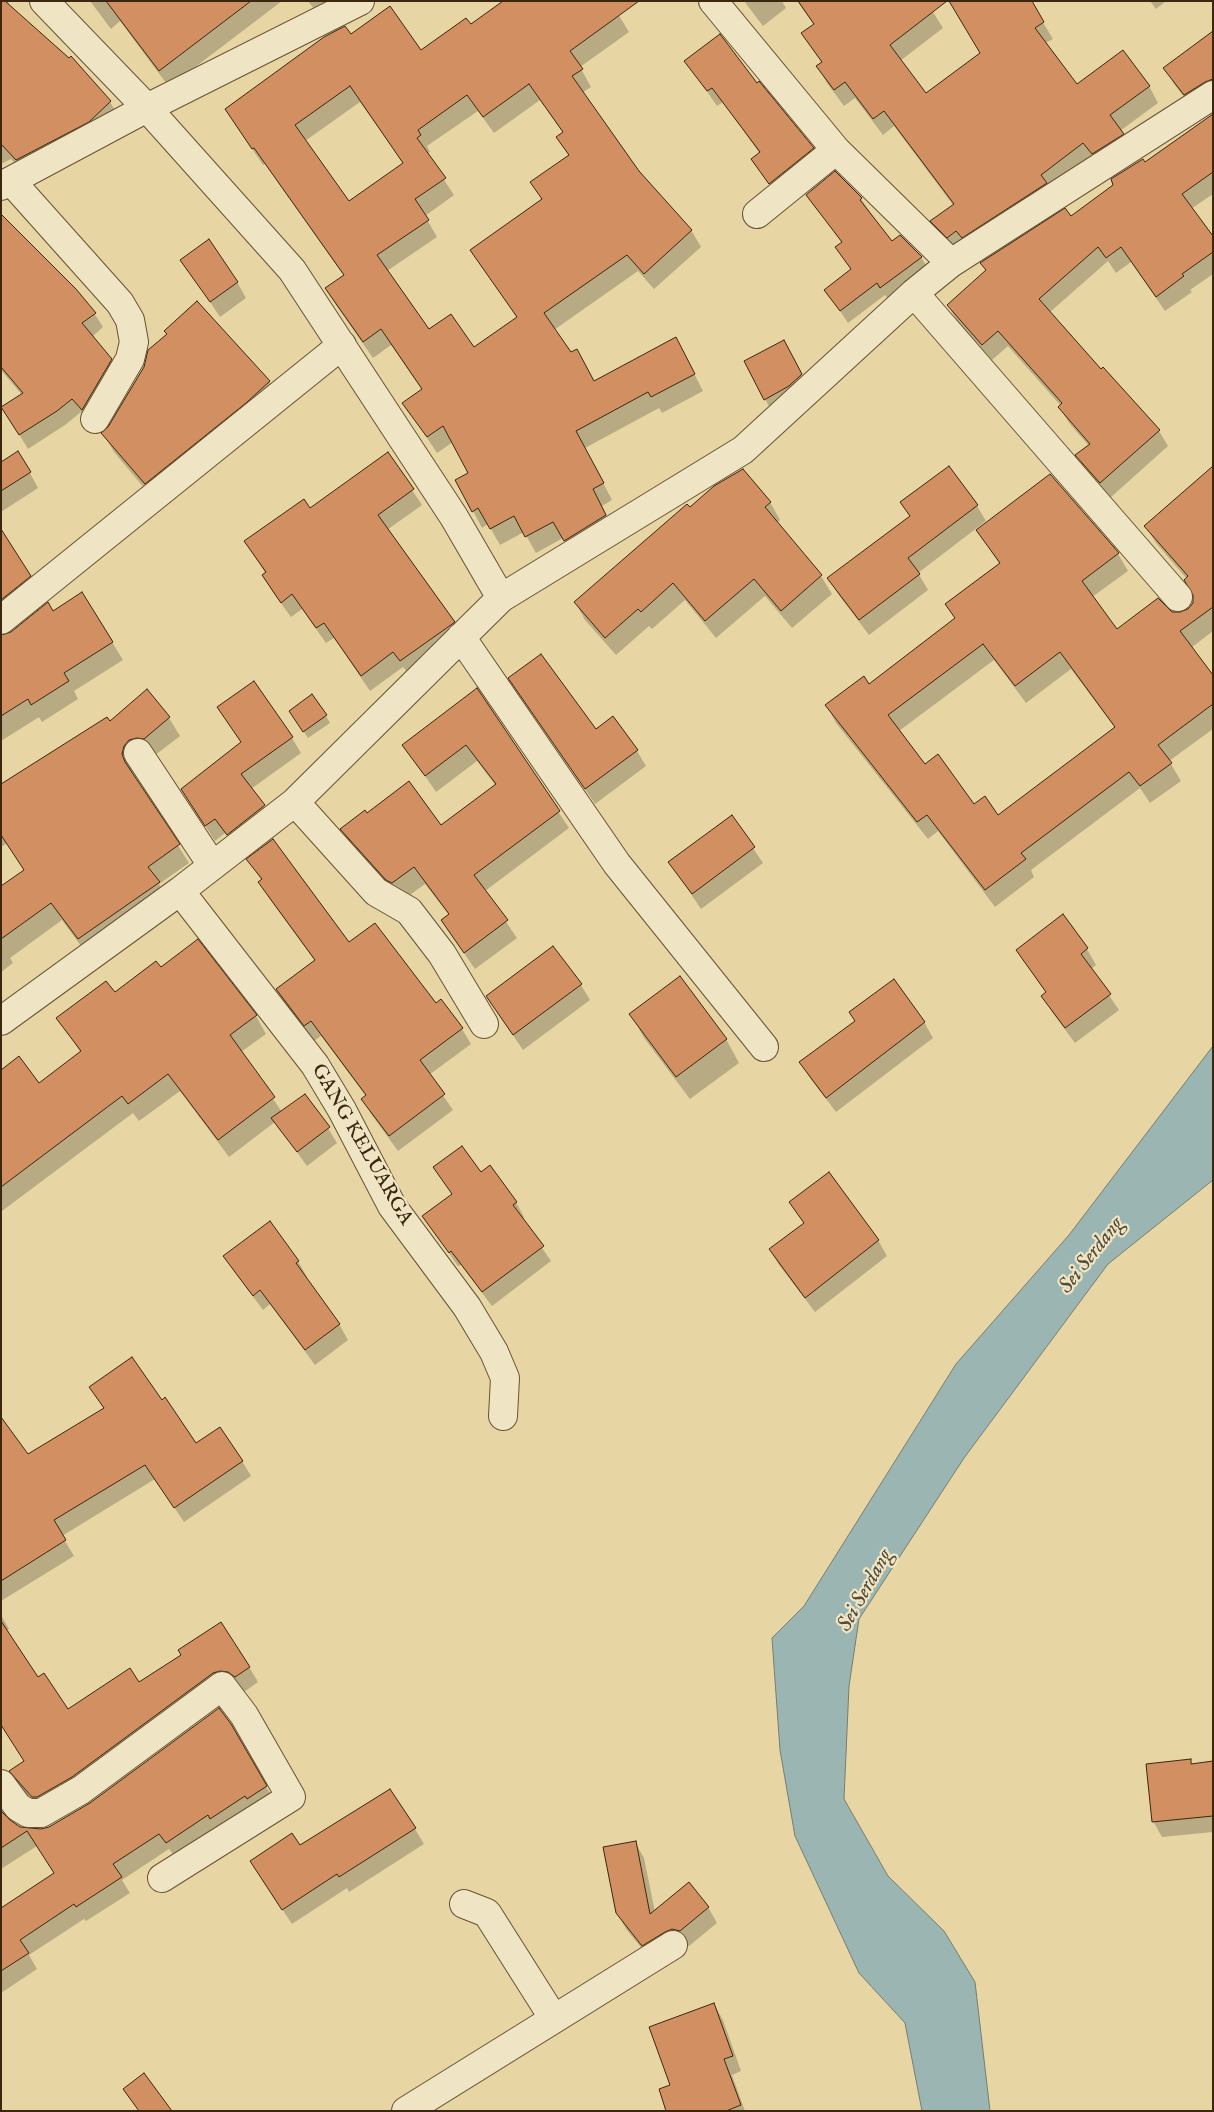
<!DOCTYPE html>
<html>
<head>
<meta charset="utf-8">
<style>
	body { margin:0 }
	#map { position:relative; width:1214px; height:2112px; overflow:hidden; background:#e7d6a4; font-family:"IM FELL English",serif }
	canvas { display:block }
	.frame { position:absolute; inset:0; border:2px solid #3b270f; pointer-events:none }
</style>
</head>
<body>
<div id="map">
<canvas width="1214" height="2112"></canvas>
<div class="frame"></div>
</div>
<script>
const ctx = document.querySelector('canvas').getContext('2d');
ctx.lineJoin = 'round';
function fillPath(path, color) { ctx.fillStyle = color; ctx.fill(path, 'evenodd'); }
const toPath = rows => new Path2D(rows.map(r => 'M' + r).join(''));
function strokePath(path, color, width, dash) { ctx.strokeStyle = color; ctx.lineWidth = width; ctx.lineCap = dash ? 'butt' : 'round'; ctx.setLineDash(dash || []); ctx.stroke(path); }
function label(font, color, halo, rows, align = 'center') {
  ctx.font = font + ' "IM FELL English",serif'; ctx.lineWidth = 4.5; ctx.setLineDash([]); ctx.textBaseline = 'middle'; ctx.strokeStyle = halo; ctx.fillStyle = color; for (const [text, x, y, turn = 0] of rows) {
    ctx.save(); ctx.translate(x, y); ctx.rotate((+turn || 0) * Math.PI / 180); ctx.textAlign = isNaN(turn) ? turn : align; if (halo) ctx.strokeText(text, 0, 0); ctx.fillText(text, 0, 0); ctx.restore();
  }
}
const water = toPath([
	[1213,1046,1213,1180,1108,1264,964,1458,859,1619,849,1686,844,1799,888,1876,944,1931,975,1982,990,2111,922,2111,905,2023,859,1973,795,1836,780,1750,772,1638,804,1606,956,1364,1069,1235,1213,1046]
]);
fillPath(water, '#9bb6b2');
strokePath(water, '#757d71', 1);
fillPath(toPath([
	[1,1,10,1,8,3,13,10,69,60,71,58,110,102,119,117,26,175,11,159,1,164],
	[90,1,282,1,169,87,120,21,111,29],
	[308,1,347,1,323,20],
	[744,1,782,1,786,8,763,26],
	[797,1,926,1,943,28,900,61,926,95,981,53,1030,1,1053,39,1045,43,1077,86,1149,86,1158,103,1120,131,1132,151,958,253,942,238,932,221,953,205,894,126,883,135,855,98,844,106,827,83,818,67,822,63,802,34,814,25],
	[1150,1,1166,1,1156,9],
	[615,9,629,32,580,67,591,87,582,93,638,172,691,230,701,247,654,289,638,271,554,330,594,382,685,356,703,391,662,413,659,408,585,448,612,500,602,506,615,532,574,557,563,538,536,553,524,532,500,545,488,524,482,528,473,511,470,474,453,442,437,453,404,403,422,390,391,345,373,358,336,305,326,288,344,276,265,164,263,165,226,110,351,35,421,51,471,26],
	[540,100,563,133,558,137,569,156,543,200,472,250,517,318,473,349,429,331,387,271,437,237,425,216,454,195,427,154,430,152,427,146,478,111,494,133],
	[360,102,404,164,348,203,305,141],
	[1213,38,1213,98,1194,110,1174,84,1165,68],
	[686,61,813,148,822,164,779,199,752,160,760,154,723,102,717,106],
	[1213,116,1213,194,1191,209,1213,239,1213,274,1190,290,1192,292,1165,311,1131,262,1116,273,1108,261,1049,313,1101,371,1103,369,1159,431,1168,446,1110,498,1086,471,1077,455,1089,446,1069,423,1060,408,1061,406,1008,346,992,360,957,321,948,305,987,271,982,263,1071,218],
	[835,173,861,199,892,243,921,257,929,270,889,300,885,295,848,323,826,290,852,271,836,247,842,243,807,195],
	[1,238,94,313,103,327,92,337,111,360,119,374,91,423,81,412,65,425,28,449,11,421,22,395,1,370],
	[182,260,237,282,246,298,220,317],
	[793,357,810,391,774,415,765,399],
	[269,381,280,400,156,502,114,452,103,433],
	[388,454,422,505,387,530,453,623,462,638,410,676,403,667,370,691,334,638,326,643,302,609,291,617,272,591,263,575,266,574,245,542,310,510],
	[1,463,30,473,38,488,1,512],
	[1213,470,1213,631,1191,648,1213,677,1213,729,1169,761,1181,781,1150,803,1140,788,1031,870,1034,877,995,907,938,831,928,839,836,723,827,706,869,685,956,619,947,604,1000,565,978,530,1050,475,1118,554,1128,571,1092,597,1117,630,1172,613,1182,613,1189,609,1194,602,1194,596,1187,579,1156,543,1146,526],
	[994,660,1026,703,1071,669,1115,728,998,816,974,806,925,766,899,731],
	[770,502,780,520,777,523,821,576,832,594,792,628,765,596,716,638,685,600,652,629,649,626,616,655,585,620,575,602,690,509],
	[902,502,977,506,986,521,918,573,928,590,869,635,838,594,829,578,910,517],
	[1,531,40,594,1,626],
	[53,613,112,642,123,660,74,691,78,699,42,722,39,717,1,741,1,662,4,637],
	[510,679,596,730,637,751,646,766,595,804],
	[477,690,569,828,485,891,517,938,475,969,442,921,449,915,425,884,403,900,397,897,351,846,342,829,367,815,441,827,496,786,477,761,436,792,404,745],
	[147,691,169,718,180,736,154,756,134,765,132,773,189,863,159,884,169,901,89,957,62,920,10,958,13,963,1,972,1,888,25,870,108,780,1,847,1,786,109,722],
	[219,708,292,738,301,753,251,789,273,821,237,849,225,833,215,841,182,790,242,743],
	[326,716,330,723,308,738,295,719],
	[732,817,763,863,701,909,670,863],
	[248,860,349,944,436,1005,462,1029,471,1044,429,1075,453,1110,398,1151,371,1114,363,1099,366,1096,321,1036,314,1041,286,1005,277,989,315,961,269,898,260,882,262,881],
	[1063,916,1087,949,1096,965,1091,969,1119,1010,1075,1043,1052,1012,1043,996,1046,993,1017,951],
	[197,941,256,1016,266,1034,241,1052,282,1112,328,1128,337,1143,307,1166,275,1122,229,1157,180,1091,139,1121,133,1113,2,1211,1,1071,39,1085,81,1053,58,1018,115,994,160,968],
	[581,985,590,1000,523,1050,487,997],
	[631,1014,726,1039,739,1063,690,1099,644,1038],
	[856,1022,924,1022,933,1038,836,1112,810,1078,801,1063],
	[435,1168,481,1174,516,1202,524,1217,522,1219,551,1261,492,1306,461,1265,458,1266,424,1217,453,1195],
	[791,1202,878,1240,887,1256,815,1312,779,1265,770,1250,804,1224],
	[225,1256,298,1261,307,1277,305,1278,339,1324,348,1340,315,1365,270,1304,263,1310,234,1271],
	[91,1387,161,1401,196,1445,242,1461,251,1476,184,1522,155,1479,62,1536,74,1556,1,1601,1,1419,28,1456,104,1409],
	[1,1615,9,1629,6,1631,37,1679,67,1711,139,1684,183,1655,249,1667,258,1682,244,1692,238,1687,42,1812,19,1786,11,1771,25,1762,1,1724],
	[230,1724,275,1802,176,1858,169,1849,122,1880,130,1893,86,1921,84,1919,29,1955,37,1969,1,1993,1,1909,55,1874,37,1846,1,1869,1,1813,19,1828,28,1830,49,1828],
	[1190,1761,1192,1765,1213,1762,1213,1832,1162,1837,1153,1821],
	[415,1829,424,1844,349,1892,347,1888,292,1924,261,1877,300,1847],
	[635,1842,644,1858,655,1912,708,1907,717,1923,689,1946,681,1945,652,1961,626,1929,617,1913],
	[714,2004,723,2020,741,2071,732,2075,745,2111,668,2111,672,2086]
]), '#0003');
const building = toPath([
	[1,1,5,1,69,58,71,56,111,101,89,122,16,160,1,144,1,1],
	[106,1,251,1,159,71,106,1],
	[503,1,639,1,570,51,583,69,572,76,639,171,692,230,644,274,627,255,544,313,571,352,577,349,594,381,676,337,695,374,651,397,648,392,576,431,604,483,593,489,606,515,564,541,553,522,525,537,514,516,490,529,478,508,472,512,455,480,468,473,443,426,427,437,402,403,422,389,381,329,363,342,325,288,344,275,254,148,252,149,225,109,324,37,345,26,351,34,390,6,421,50,466,18,471,24,503,1],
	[529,84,563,132,556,137,569,155,530,182,542,199,470,250,517,317,474,347,451,314,429,329,377,255,429,220,415,199,446,178,417,138,421,135,418,130,467,95,483,117,529,84],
	[350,86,403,163,349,201,295,125,350,86],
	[798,1,947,1,890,45,926,93,980,53,949,1,1032,1,1044,22,1035,28,1077,84,1123,50,1150,86,1110,115,1124,134,1092,154,1083,143,1041,175,1047,183,962,238,956,231,947,238,930,221,954,204,884,111,873,119,845,82,834,90,816,66,822,62,801,33,814,24,798,1],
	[1213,31,1213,79,1205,82,1184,95,1163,68,1213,31],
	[720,34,757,83,759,81,814,148,769,184,751,159,760,152,712,88,707,91,684,61,720,34],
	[1213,114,1213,172,1182,194,1213,236,1213,252,1182,274,1184,276,1156,297,1121,247,1106,258,1098,247,1039,299,1101,369,1103,367,1160,430,1100,483,1075,455,1090,444,1058,407,1062,403,998,331,982,345,947,305,986,270,980,263,1065,208,1071,216,1113,185,1111,179,1143,159,1145,162,1213,114],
	[835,171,862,198,860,200,892,241,900,235,922,257,880,288,877,283,840,311,824,290,851,269,835,247,842,242,806,195,835,171],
	[1,214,76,289,96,313,82,323,112,359,82,410,72,399,57,411,19,435,1,407,23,393,1,367,1,214],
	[209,239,238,282,210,302,180,260,209,239],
	[197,301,270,381,246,403,145,484,101,433,108,427,144,367,148,350,167,334,164,331,197,301],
	[784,340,802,374,789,386,764,400,744,361,784,340],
	[18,451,31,472,1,491,1,462,18,451],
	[388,452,414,489,378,515,455,622,400,661,393,652,361,676,324,623,316,628,292,594,281,603,262,575,266,572,244,541,304,499,310,508,388,452],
	[949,466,978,505,908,558,920,574,859,620,827,578,910,516,900,502,949,466],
	[1213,466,1213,607,1180,631,1213,675,1213,704,1158,745,1172,763,1140,786,1129,772,1021,853,1026,859,985,890,927,815,917,822,825,705,864,676,869,684,955,618,945,604,1000,563,976,530,1050,474,1119,553,1082,581,1117,629,1158,598,1172,612,1180,612,1188,609,1193,603,1193,595,1184,580,1188,576,1144,526,1213,466],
	[983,644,1015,686,1060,652,1115,727,998,815,985,796,974,804,938,754,925,764,888,715,983,644],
	[743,469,771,502,765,507,822,575,781,611,754,579,705,621,673,583,641,612,638,609,605,638,574,602,687,504,690,507,714,486,743,469],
	[1,529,31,576,1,600,1,529],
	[82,592,113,642,64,673,69,681,31,705,28,699,1,716,1,635,11,632,48,602,53,611,82,592],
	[541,654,596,729,613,716,638,750,585,789,508,678,541,654],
	[254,681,293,737,241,774,265,805,227,835,215,819,205,826,181,789,241,742,217,707,254,681],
	[477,688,560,811,474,875,508,920,464,953,441,920,449,914,414,867,392,883,386,880,340,829,365,810,367,813,409,781,441,825,496,784,466,745,425,776,402,745,477,688],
	[147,689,170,717,144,739,137,738,129,740,124,746,122,754,125,762,180,844,148,867,160,882,78,939,51,903,1,939,1,886,24,870,1,835,1,784,107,717,110,721,147,689],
	[312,694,327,715,303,732,289,711,312,694],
	[732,815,755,847,692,894,668,862,732,815],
	[273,839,349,942,375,923,436,1003,441,999,463,1028,420,1060,445,1094,389,1136,361,1099,366,1095,311,1021,304,1026,276,989,315,960,258,882,262,879,246,859,273,839],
	[1063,914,1088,948,1081,954,1111,994,1065,1028,1041,996,1046,992,1016,950,1063,914],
	[198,939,257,1015,230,1035,275,1097,218,1140,168,1074,128,1104,122,1096,1,1187,1,1070,19,1056,39,1083,81,1051,56,1018,106,981,115,992,156,961,161,967,198,939],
	[553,946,582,984,513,1035,486,996,553,946],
	[680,976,727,1039,676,1077,629,1014,680,976],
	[894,979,925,1022,826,1098,799,1062,855,1021,849,1012,894,979],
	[305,1094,330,1127,297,1152,271,1118,305,1094],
	[462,1146,481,1172,490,1165,517,1202,513,1205,544,1246,482,1292,451,1251,449,1253,422,1216,452,1194,433,1167,462,1146],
	[829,1172,879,1240,805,1298,769,1249,804,1223,789,1202,829,1172],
	[270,1221,299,1261,296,1263,340,1324,305,1350,260,1290,253,1296,223,1256,270,1221],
	[132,1357,162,1400,165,1397,196,1443,220,1427,243,1461,174,1508,145,1465,54,1520,66,1540,1,1581,1,1417,28,1454,104,1408,89,1387,132,1357],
	[1,1621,38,1677,44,1673,68,1709,130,1668,139,1682,181,1655,178,1650,221,1622,250,1667,235,1677,228,1672,220,1671,213,1673,72,1777,37,1797,32,1797,9,1771,24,1761,1,1725,1,1621],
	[219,1708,231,1724,267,1786,247,1799,245,1796,210,1819,208,1815,166,1843,159,1834,113,1864,122,1877,76,1907,74,1904,20,1940,29,1953,1,1971,1,1908,54,1873,27,1831,1,1848,1,1811,10,1820,20,1827,41,1829,49,1827,90,1803,219,1708],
	[1191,1759,1191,1764,1213,1761,1213,1816,1152,1822,1146,1764,1191,1759],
	[390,1789,416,1828,339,1877,337,1874,282,1910,250,1861,292,1833,300,1845,390,1789],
	[636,1841,650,1914,689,1882,709,1907,680,1931,672,1929,665,1932,642,1946,616,1913,603,1847,636,1841],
	[714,2003,733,2056,724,2059,741,2105,726,2111,666,2111,659,2089,670,2085,649,2027,714,2003],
	[144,2073,172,2111,139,2111,123,2089,144,2073]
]);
fillPath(building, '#d28f61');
strokePath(building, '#3b270f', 1);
const minor = toPath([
	[713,1,836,150,951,263],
	[11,181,120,303,130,320,134,342,130,359,95,419],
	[1,186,147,108,360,1],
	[757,214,836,150],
	[914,293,1178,597],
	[501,598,743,450,914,293,951,263,1213,95],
	[1,620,342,345],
	[461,637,617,864,764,1047],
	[138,753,212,865],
	[295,802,376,892,409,911,442,954,484,1024],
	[180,891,315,1065,342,1110,392,1206,467,1307,494,1352,505,1378,503,1416],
	[1,1021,180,891,295,802,501,598,454,517,292,270,147,108,44,1],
	[1,1784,18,1807,28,1813,41,1813,81,1790,222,1686,244,1715,291,1797,162,1878],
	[464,1904,487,1913,554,2019],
	[406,2111,673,1945]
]);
strokePath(minor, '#665334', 30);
strokePath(minor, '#efe4c4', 28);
label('20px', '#3b270f', '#efe4c4', [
	["GANG KELUARGA",361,1145,60]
]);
label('italic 21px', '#534b38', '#efe4c4', [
	["Sei Serdang",1092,1256,-52],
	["Sei Serdang",866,1591,-61]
]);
</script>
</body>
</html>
